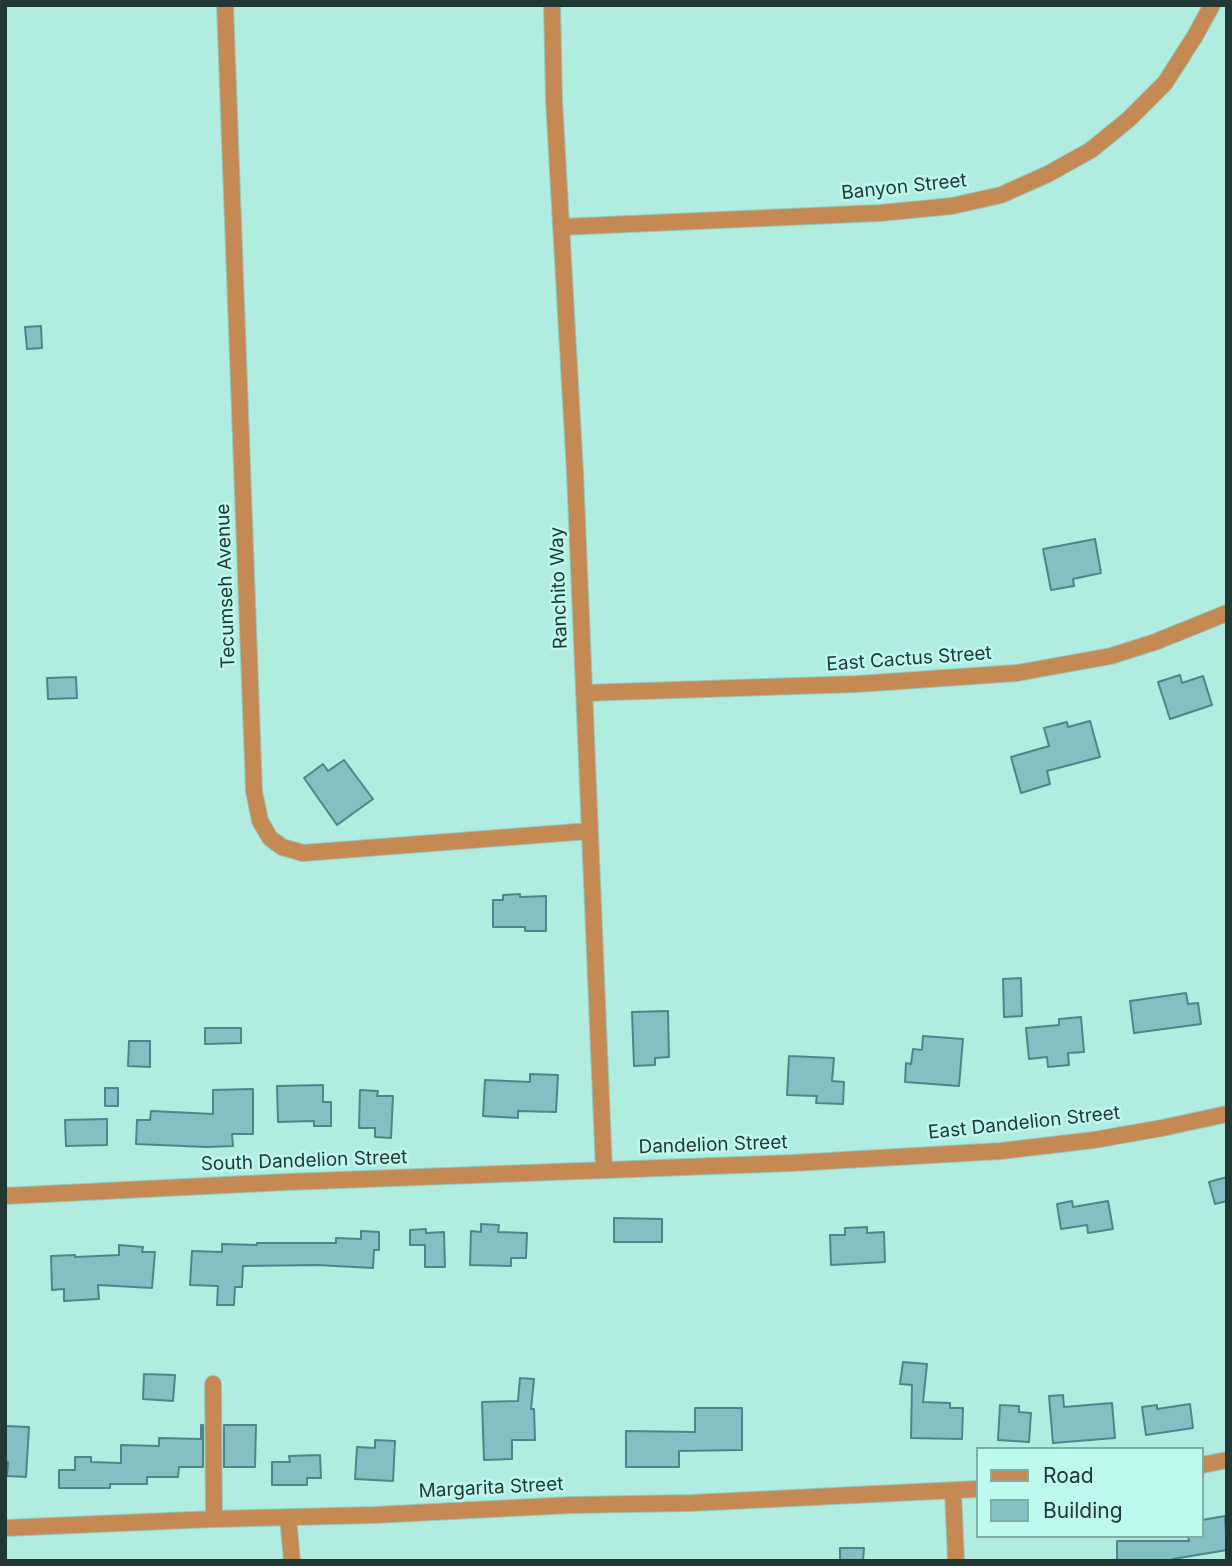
<!DOCTYPE html>
<html>
<head>
<meta charset="utf-8">
<style>
	body { margin:0 }
	#map { position:relative; width:1232px; height:1566px; overflow:hidden; background:#b1ece0; font-family:Inter,sans-serif }
	canvas { display:block }
	.frame { position:absolute; inset:0; border:7px solid #213834; pointer-events:none }
	.legend { position:absolute; left:976px; top:1447px; width:228px; height:91px; box-sizing:border-box; background:#bef9ed; border:2px solid #7faca3; margin:0; padding:9px 12px; list-style:none; font-size:21px; color:#213834 }
	.legend li { display:flex; align-items:center; gap:14px; height:35px }
	.legend b { width:35px; border:2px solid #7faca3 }
</style>
</head>
<body>
<div id="map">
<canvas width="1232" height="1566"></canvas>
<div class="frame"></div>
<ul class="legend">
<li><b style="height:9px;background:#c58954"></b>Road</li>
<li><b style="height:19px;background:#84bfc3"></b>Building</li>
</ul>
</div>
<script>
const ctx = document.querySelector('canvas').getContext('2d');
ctx.lineJoin = 'round';
function fillPath(path, color) { ctx.fillStyle = color; ctx.fill(path, 'evenodd'); }
const toPath = rows => new Path2D(rows.map(r => 'M' + r).join(''));
function strokePath(path, color, width, dash) { ctx.strokeStyle = color; ctx.lineWidth = width; ctx.lineCap = dash ? 'butt' : 'round'; ctx.setLineDash(dash || []); ctx.stroke(path); }
function label(font, color, halo, rows, align = 'center') {
  ctx.font = font + ' Inter,sans-serif'; ctx.lineWidth = 5; ctx.setLineDash([]); ctx.textBaseline = 'middle'; ctx.strokeStyle = halo; ctx.fillStyle = color; for (const [text, x, y, turn = 0] of rows) {
    ctx.save(); ctx.translate(x, y); ctx.rotate((+turn || 0) * Math.PI / 180); ctx.textAlign = isNaN(turn) ? turn : align; if (halo) ctx.strokeText(text, 0, 0); ctx.fillText(text, 0, 0); ctx.restore();
  }
}
const building = toPath([
	[41,326,42,348,27,349,25,327,41,326],
	[1095,539,1101,573,1073,579,1074,586,1051,590,1043,549,1095,539],
	[1180,675,1182,683,1203,676,1212,705,1170,719,1158,682,1180,675],
	[76,677,77,698,48,699,47,678,76,677],
	[1090,721,1100,757,1047,771,1050,784,1021,793,1011,757,1049,746,1044,728,1067,722,1068,727,1090,721],
	[344,760,373,799,337,825,304,778,323,764,328,771,344,760],
	[520,894,520,897,546,896,546,931,525,931,525,927,493,927,493,900,503,900,503,895,520,894],
	[1021,978,1022,1016,1004,1017,1003,979,1021,978],
	[1186,993,1188,1004,1198,1003,1201,1024,1134,1033,1130,1001,1186,993],
	[668,1011,669,1057,655,1058,655,1065,634,1066,632,1012,668,1011],
	[1081,1017,1084,1052,1068,1053,1069,1065,1048,1067,1047,1057,1029,1059,1026,1028,1059,1025,1059,1019,1081,1017],
	[205,1028,241,1028,241,1043,205,1044,205,1028],
	[923,1036,963,1039,959,1086,905,1082,906,1063,911,1064,913,1049,922,1050,923,1036],
	[129,1041,150,1041,150,1067,128,1066,129,1041],
	[789,1056,834,1058,832,1081,844,1082,843,1104,816,1103,817,1096,787,1095,789,1056],
	[530,1074,558,1075,556,1112,518,1111,518,1118,483,1116,485,1080,530,1082,530,1074],
	[323,1085,323,1102,331,1102,331,1126,314,1126,314,1121,278,1122,277,1086,323,1085],
	[105,1088,118,1088,118,1106,105,1106,105,1088],
	[253,1089,253,1134,232,1134,233,1146,206,1147,136,1144,137,1120,150,1120,151,1111,213,1114,213,1090,253,1089],
	[360,1090,378,1091,377,1096,393,1096,391,1138,375,1137,375,1128,359,1128,360,1090],
	[107,1119,107,1145,66,1146,65,1120,107,1119],
	[1227,1177,1227,1201,1215,1204,1209,1182,1227,1177],
	[1072,1201,1073,1207,1108,1201,1113,1229,1088,1233,1087,1225,1061,1229,1057,1204,1072,1201],
	[614,1218,662,1219,662,1242,614,1242,614,1218],
	[481,1224,499,1225,498,1232,527,1233,526,1258,511,1258,511,1266,470,1265,471,1231,481,1232,481,1224],
	[867,1227,867,1233,884,1232,885,1262,831,1265,830,1235,845,1235,845,1228,867,1227],
	[426,1229,426,1233,444,1232,445,1267,425,1267,425,1245,410,1245,410,1230,426,1229],
	[361,1231,379,1232,379,1250,374,1250,373,1268,317,1265,243,1266,242,1287,235,1287,234,1305,217,1305,218,1286,190,1285,192,1251,222,1252,222,1244,257,1245,257,1243,336,1243,336,1238,361,1239,361,1231],
	[119,1245,143,1247,142,1252,155,1252,152,1288,98,1285,99,1299,64,1301,64,1289,52,1290,51,1256,75,1255,75,1257,119,1255,119,1245],
	[903,1362,927,1364,923,1402,950,1403,950,1408,963,1408,962,1439,911,1438,912,1385,900,1384,903,1362],
	[144,1374,175,1375,173,1401,143,1399,144,1374],
	[520,1378,534,1379,531,1409,534,1409,535,1440,512,1440,512,1459,484,1460,482,1402,518,1401,520,1378],
	[1063,1395,1064,1407,1112,1403,1115,1438,1053,1443,1049,1396,1063,1395],
	[1190,1404,1193,1428,1146,1435,1142,1407,1157,1405,1157,1409,1190,1404],
	[1000,1405,1019,1406,1019,1412,1031,1413,1029,1442,998,1440,1000,1405],
	[695,1408,742,1408,742,1450,679,1451,679,1467,626,1467,626,1431,695,1432,695,1408],
	[201,1425,203,1425,203,1467,179,1467,178,1477,147,1477,147,1484,110,1484,110,1488,59,1488,59,1470,75,1470,75,1457,91,1457,91,1462,121,1463,121,1445,159,1446,159,1438,201,1439,201,1425],
	[224,1425,256,1425,255,1467,224,1467,224,1425],
	[5,1426,29,1427,26,1477,7,1476,8,1462,5,1462,5,1426],
	[375,1440,395,1441,393,1481,355,1479,357,1447,375,1448,375,1440],
	[320,1455,321,1478,307,1478,307,1485,272,1485,272,1462,290,1462,289,1456,320,1455],
	[1225,1516,1227,1550,1173,1559,1173,1561,1117,1561,1117,1541,1189,1541,1188,1536,1202,1536,1202,1520,1225,1516],
	[840,1548,864,1548,863,1561,840,1561,840,1548]
]);
fillPath(building, '#84bfc3');
strokePath(building, '#4c868a', 2);
const minor = toPath([
	[225,5,254,791,260,821,270,838,282,847,303,853,589,831],
	[552,5,554,100,575,473,604,1170],
	[561,227,880,213,952,206,1001,195,1048,174,1091,150,1129,119,1165,83,1195,36,1212,5],
	[584,693,857,684,1017,673,1111,656,1155,642,1227,613],
	[5,1196,287,1182,793,1163,1001,1151,1094,1140,1162,1128,1227,1114],
	[213,1384,214,1519],
	[1202,1465,1227,1460],
	[953,1491,956,1561],
	[288,1517,292,1561],
	[5,1528,214,1519,374,1515,572,1505,691,1503,978,1489]
]);
strokePath(minor, '#94c8be', 18);
strokePath(minor, '#c58954', 16);
label('19px', '#213834', '#bef9ed', [
	["Banyon Street",904,187,-6],
	["Tecumseh Avenue",226,586,-92],
	["Ranchito Way",559,588,-92],
	["East Cactus Street",909,659,-4],
	["East Dandelion Street",1024,1123,-6],
	["Dandelion Street",713,1145,-2],
	["South Dandelion Street",304,1161,-2],
	["Margarita Street",491,1488,-3]
]);
</script>
</body>
</html>
